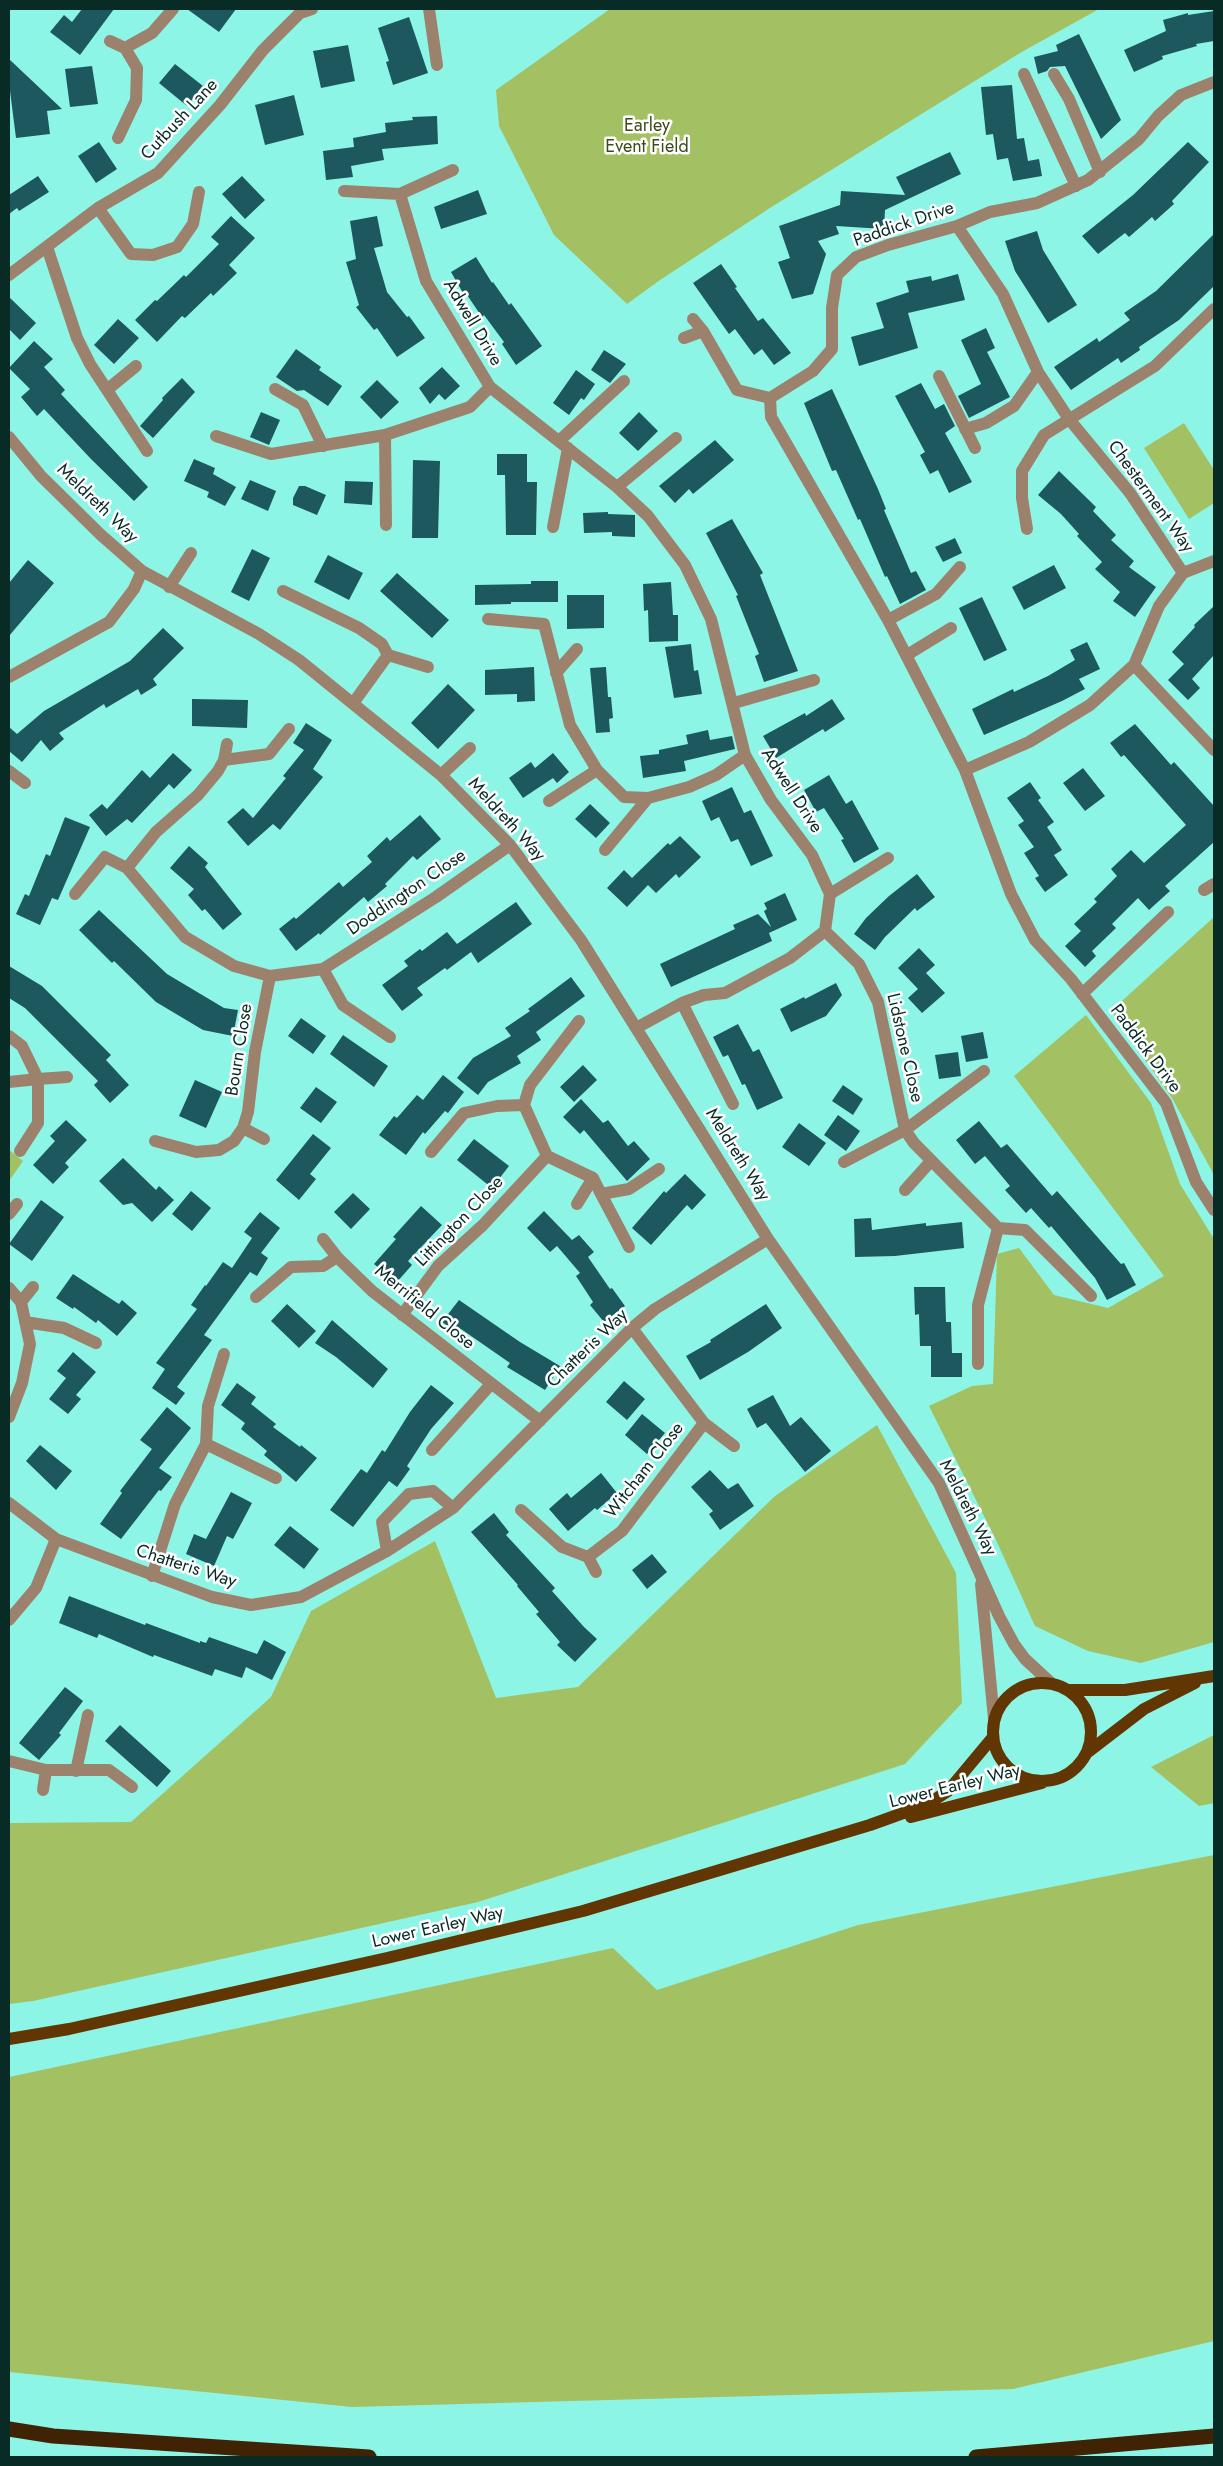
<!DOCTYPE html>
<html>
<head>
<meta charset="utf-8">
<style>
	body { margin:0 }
	#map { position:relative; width:1223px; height:2466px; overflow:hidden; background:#8df5e6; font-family:Jost,sans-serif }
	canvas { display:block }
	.frame { position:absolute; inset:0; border:10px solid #082b26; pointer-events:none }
</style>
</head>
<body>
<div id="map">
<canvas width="1223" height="2466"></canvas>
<div class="frame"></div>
</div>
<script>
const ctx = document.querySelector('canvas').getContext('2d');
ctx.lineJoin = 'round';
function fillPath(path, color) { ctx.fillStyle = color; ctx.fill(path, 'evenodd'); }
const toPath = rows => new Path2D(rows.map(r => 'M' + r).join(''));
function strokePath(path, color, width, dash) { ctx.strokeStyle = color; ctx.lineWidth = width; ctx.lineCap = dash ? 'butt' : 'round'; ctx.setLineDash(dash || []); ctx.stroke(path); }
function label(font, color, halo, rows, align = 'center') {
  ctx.font = font + ' Jost,sans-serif'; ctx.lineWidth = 5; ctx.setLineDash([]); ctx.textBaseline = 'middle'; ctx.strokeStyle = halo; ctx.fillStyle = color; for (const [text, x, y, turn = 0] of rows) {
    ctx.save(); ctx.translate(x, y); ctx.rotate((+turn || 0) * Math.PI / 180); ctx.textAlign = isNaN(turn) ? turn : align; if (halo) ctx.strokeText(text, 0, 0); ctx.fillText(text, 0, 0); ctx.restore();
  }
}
fillPath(toPath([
	[610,9,1099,9,1020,53,773,206,660,280,627,304,554,235,499,126,496,90],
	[1184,423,1214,470,1214,503,1189,519,1144,448],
	[1214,917,1214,1175,1172,1098,1116,1019,1112,1010],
	[1086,1015,1151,1103,1180,1184,1214,1239,1214,1642,1141,1663,1088,1651,1035,1626,996,1540,929,1406,972,1386,993,1384,997,1254,1019,1248,1054,1295,1108,1308,1164,1276,1014,1076],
	[9,1150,23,1161,9,1181],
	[877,1425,956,1573,962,1703,905,1764,478,1902,33,2001,9,2004,9,1823,131,1822,271,1697,311,1611,435,1541,496,1698,578,1687,775,1496],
	[1214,1735,1214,1803,1199,1806,1151,1767],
	[1214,1855,1214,2341,1013,2389,352,2407,9,2372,9,2077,613,1948,657,1990,858,1925]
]), '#a3c062');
fillPath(toPath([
	[82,9,114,9,80,55,50,32,64,15,72,22],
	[187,9,236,9,219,32],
	[1214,11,1214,41,1196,44,1197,46,1162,56,1163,59,1134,72,1124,50,1166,31,1163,20,1188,13,1188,15],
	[409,17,428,73,393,85,386,62,389,61,378,28],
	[1079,34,1121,120,1101,139,1065,66,1050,67,1047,71,1038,74,1034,57,1058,51,1056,45],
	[348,45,355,81,321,88,313,51],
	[9,59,62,109,47,111,50,134,16,138,9,83],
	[175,64,203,86,187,106,159,83],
	[92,66,98,104,70,107,65,69],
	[1012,85,1017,139,1024,138,1028,161,1039,159,1042,176,1013,181,1008,158,997,160,993,134,986,135,981,87],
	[294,95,304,135,265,145,255,105],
	[437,116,438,144,382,149,384,160,351,166,353,177,326,180,323,151,354,147,353,138,386,132,385,123,413,120,412,117],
	[99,142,117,169,96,183,78,156],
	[1188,142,1209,162,1172,201,1174,204,1155,221,1152,217,1129,237,1125,233,1098,254,1082,236,1133,195],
	[950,152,961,174,885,210,884,229,836,226,839,234,818,241,826,254,813,294,792,299,778,262,790,258,779,226,840,205,841,191,905,195,896,177],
	[38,176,49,192,19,211,17,208,9,214,9,195],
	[242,176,265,200,245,219,222,194],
	[478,190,487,214,441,229,434,207],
	[231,216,255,238,229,265,237,273,213,296,211,293,185,318,182,316,157,342,135,320,155,300,157,301,184,275,186,277,219,244,211,237],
	[377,216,383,246,374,248,387,292,407,317,409,316,425,338,397,357,377,328,374,330,356,307,359,305,346,262,356,259,350,221],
	[1037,231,1043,250,1077,305,1048,323,1015,271,1005,241],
	[1214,234,1214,286,1179,320,1139,347,1140,350,1121,363,1118,358,1071,390,1054,367,1097,338,1099,342,1130,320,1124,313,1156,291],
	[476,257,492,283,493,282,509,305,511,303,542,346,516,365,502,344,504,342,484,315,482,317,465,292,463,293,451,272],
	[721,264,737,287,735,288,758,321,763,318,791,353,774,365,762,349,754,355,735,329,729,334,693,283],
	[958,274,965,300,908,313,918,348,859,366,851,337,884,328,876,303,909,292,906,281,931,276,932,281],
	[9,297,36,323,20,340,9,329],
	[118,319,139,338,114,364,94,345],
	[986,328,995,348,987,352,1010,397,969,418,958,396,981,384,961,340],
	[34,341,53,359,44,367,65,390,61,394,148,487,134,501,91,459,44,409,37,416,21,397,30,389,9,368],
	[296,349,321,367,319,370,342,386,328,406,304,390,297,391,276,377],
	[604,350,626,364,610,383,591,370],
	[442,367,460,386,445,400,439,394,430,404,419,388],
	[576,370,595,384,584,400,581,398,569,415,553,403],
	[182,378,195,392,153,438,140,426,163,400,162,398],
	[377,380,399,402,381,419,360,397],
	[921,383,935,409,944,404,955,426,945,433,972,482,949,493,938,470,930,474,920,455,925,452,895,396],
	[832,389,878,489,886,509,884,510,911,573,916,571,926,590,900,604,887,576,885,577,860,519,858,520,836,470,832,471,804,403],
	[261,412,280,420,269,445,250,437],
	[639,412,658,431,638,451,619,433],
	[715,440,734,460,693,494,689,489,675,503,659,486],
	[497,454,527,454,527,482,537,482,536,535,506,535,505,475,497,475],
	[194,459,215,468,213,474,236,487,225,506,207,497,209,492,184,481],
	[413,460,440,461,438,538,412,538],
	[1059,471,1096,507,1093,511,1116,535,1111,540,1134,561,1129,567,1156,587,1135,617,1113,601,1120,592,1095,569,1102,562,1077,536,1079,534,1061,514,1038,495],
	[250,480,276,491,268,511,241,499],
	[345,481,373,482,372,505,344,503],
	[299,486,305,486,326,495,317,515,293,505,293,498],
	[608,512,608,514,635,515,635,537,612,536,612,532,584,533,583,513],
	[732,519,763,573,760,575,798,671,764,682,755,656,759,654,736,596,738,595,706,533],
	[955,538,962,553,943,562,935,547],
	[252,549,270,558,249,601,231,592],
	[328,555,363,573,349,600,314,582],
	[28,560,54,583,9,636,9,583],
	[1054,565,1066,588,1024,610,1012,587],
	[397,573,449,620,432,638,380,591],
	[531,581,558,581,558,602,511,602,511,604,475,605,475,585,531,584],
	[671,582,673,615,678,615,678,641,649,642,648,610,644,611,643,584],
	[567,595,604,595,604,628,567,629],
	[982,597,1007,650,984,661,959,608],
	[1214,606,1214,655,1192,679,1200,688,1188,700,1168,680,1184,664,1172,652,1195,627,1194,625],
	[163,628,184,648,153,679,157,685,141,695,138,689,106,708,104,704,59,733,64,739,50,751,41,740,22,762,9,751,9,727,17,734,44,711,130,661],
	[1087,642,1100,669,1079,679,1085,689,1062,701,984,735,972,709,1013,689,1014,692,1048,676,1075,660,1070,650],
	[691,644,694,671,698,670,702,694,674,698,665,647],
	[534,667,535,701,517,702,517,694,485,695,485,670],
	[606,667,608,697,611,697,613,718,609,719,610,732,596,733,590,668],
	[448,684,475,710,438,749,411,723],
	[192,699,248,700,247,728,192,726],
	[832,699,845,719,825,732,823,729,776,758,763,736,805,713,806,716],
	[306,723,332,740,313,769,323,777,280,830,273,824,248,846,227,822,243,808,253,818,286,778,283,776,304,750,293,743],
	[1135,724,1171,765,1174,762,1214,806,1214,842,1165,886,1170,891,1149,910,1138,898,1112,924,1116,928,1092,951,1096,956,1085,967,1065,946,1081,931,1074,924,1097,902,1094,899,1117,876,1111,869,1131,850,1144,863,1186,825,1124,755,1121,757,1110,743],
	[708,730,710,740,732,736,735,749,684,761,686,771,643,778,640,756,659,754,659,750,688,744,686,735],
	[173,753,192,770,174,789,169,784,132,823,127,819,106,836,89,815,102,804,107,809,142,770,150,778],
	[553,753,569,772,557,783,553,778,523,798,509,778,531,762,535,768],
	[1083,768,1105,796,1085,811,1063,783],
	[829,775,846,804,852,800,879,849,854,863,841,840,844,839,824,808,816,812,804,790],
	[1030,782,1041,798,1038,800,1054,822,1047,827,1062,850,1054,855,1068,875,1045,892,1035,878,1039,876,1024,853,1034,847,1018,825,1024,821,1007,798],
	[732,787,744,813,751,810,773,856,751,866,738,839,731,842,719,817,711,821,702,801],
	[590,804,610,823,596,838,575,819],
	[420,815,441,839,417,860,413,856,385,884,387,886,368,902,364,897,320,935,319,933,296,951,279,929,294,917,296,919,339,882,343,887,372,862,367,856,387,837,390,841],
	[65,817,90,827,58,900,52,898,40,925,16,914,25,894,29,896,46,854,50,856],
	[680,836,701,857,679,878,676,874,656,893,648,885,627,907,607,888,624,870,632,878,668,843,670,845],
	[189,846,208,863,205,867,242,914,223,930,205,909,202,911,188,895,194,889,170,868],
	[917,874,935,897,917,911,915,908,885,937,875,950,854,934,866,918,889,896],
	[785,893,797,920,769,933,772,941,671,987,660,964,735,929,733,925,758,914,771,927,764,911,767,909,764,903],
	[516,902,532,924,478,963,471,952,447,970,445,968,417,988,423,995,402,1011,382,985,408,966,404,961,420,949,422,951,447,932,457,944],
	[99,910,167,974,224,1008,238,1010,233,1036,203,1030,156,1002,114,961,112,963,79,930],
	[919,948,935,965,926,973,945,993,922,1013,908,998,918,989,898,968],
	[9,966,42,986,111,1055,106,1060,129,1085,110,1103,94,1085,98,1081,25,1008,9,998],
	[571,977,585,996,536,1032,541,1040,517,1056,521,1063,488,1082,478,1095,457,1078,473,1058,511,1036,505,1028,530,1011,528,1009],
	[836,983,842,995,826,1016,791,1032,780,1009,804,997,805,999],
	[301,1018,326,1036,313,1054,288,1036],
	[738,1024,753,1052,759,1049,783,1098,757,1110,745,1084,742,1085,728,1055,723,1057,713,1037],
	[983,1032,988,1058,966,1062,961,1036],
	[343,1035,388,1066,374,1087,330,1054],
	[958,1052,961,1076,939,1079,935,1055],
	[583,1065,597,1080,574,1102,560,1087],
	[443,1075,464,1092,448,1113,445,1111,425,1134,423,1132,406,1155,379,1135,394,1116,397,1118,417,1095,423,1100],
	[195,1080,222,1092,206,1128,179,1116],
	[843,1085,863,1099,853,1115,832,1101],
	[316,1087,337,1102,321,1123,300,1108],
	[581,1099,603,1123,608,1120,628,1146,634,1141,650,1159,627,1181,584,1130,580,1134,563,1117],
	[838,1115,860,1131,846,1151,824,1135],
	[66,1120,87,1140,65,1163,69,1167,53,1184,33,1165,55,1141,50,1136],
	[979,1121,1001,1148,1007,1144,1052,1196,1057,1191,1121,1264,1124,1263,1136,1285,1107,1300,1095,1278,1051,1226,1049,1228,1031,1208,1026,1213,1005,1190,1010,1186,985,1156,975,1164,956,1140],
	[799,1123,826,1143,809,1166,782,1147],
	[313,1134,331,1148,310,1174,316,1179,299,1200,276,1180],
	[474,1139,509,1166,492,1188,457,1160],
	[123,1158,156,1190,159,1186,174,1200,152,1222,132,1203,123,1205,99,1181],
	[685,1174,706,1195,692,1210,687,1205,651,1245,632,1228,664,1191,666,1193],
	[191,1191,211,1208,192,1231,172,1214],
	[353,1193,370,1209,351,1229,334,1212],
	[41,1200,64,1217,32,1261,9,1244],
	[421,1206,442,1225,408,1261,412,1265,396,1283,374,1264,396,1239,393,1237],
	[544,1211,572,1240,579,1235,594,1252,588,1257,610,1289,612,1288,625,1306,604,1322,590,1305,593,1302,576,1276,580,1273,557,1246,550,1252,527,1228],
	[260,1212,280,1228,261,1253,268,1258,257,1276,250,1272,204,1335,212,1340,177,1387,185,1393,176,1405,152,1388,165,1369,156,1363,197,1309,191,1305,205,1285,206,1286,223,1262,232,1268,252,1238,244,1232],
	[871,1218,872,1230,926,1223,926,1226,962,1222,964,1248,895,1256,855,1257,854,1219],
	[73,1274,119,1304,122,1300,137,1313,117,1336,98,1320,96,1323,74,1307,73,1309,56,1298],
	[914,1287,945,1287,946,1322,951,1322,952,1353,962,1353,962,1377,931,1377,931,1346,920,1346,919,1314,915,1315],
	[459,1300,520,1342,560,1366,545,1390,507,1367,510,1363,461,1329,458,1333,442,1322],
	[287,1304,316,1331,299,1348,271,1321],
	[766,1304,782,1328,748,1352,700,1380,686,1356,711,1342,710,1340],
	[332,1320,388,1369,373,1388,336,1357,315,1343],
	[73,1352,96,1372,76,1395,81,1399,68,1414,49,1399,66,1378,57,1371],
	[624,1381,645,1399,627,1420,606,1402],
	[237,1383,256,1397,251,1404,276,1424,273,1427,300,1447,301,1445,317,1458,296,1482,264,1455,267,1451,241,1429,245,1423,221,1405],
	[431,1385,454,1403,431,1429,407,1466,410,1469,397,1487,389,1481,353,1527,330,1510,361,1469,367,1473,382,1450,385,1452,410,1412],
	[773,1395,790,1426,801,1417,831,1451,805,1472,766,1423,757,1428,747,1409],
	[167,1407,191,1428,159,1468,172,1477,161,1491,159,1490,121,1539,100,1524,122,1493,120,1491,152,1449,140,1440],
	[642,1414,665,1433,647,1454,625,1435],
	[40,1445,72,1471,56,1490,26,1461],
	[710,1470,728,1489,738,1483,754,1506,720,1530,709,1514,713,1511,691,1487],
	[601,1473,617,1493,597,1510,595,1508,568,1531,549,1509,567,1493,571,1498],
	[231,1492,252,1503,233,1539,227,1536,214,1566,186,1554,194,1534,206,1539],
	[494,1513,509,1532,506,1535,555,1588,552,1591,584,1627,597,1639,575,1662,557,1645,560,1642,536,1614,539,1612,517,1586,518,1585,471,1532],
	[290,1526,319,1549,304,1569,274,1545],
	[652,1554,667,1572,647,1589,632,1570],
	[69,1596,145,1625,146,1623,200,1643,200,1641,206,1643,209,1637,257,1654,264,1640,286,1652,272,1680,246,1667,242,1678,215,1669,212,1676,154,1655,153,1657,99,1634,97,1638,59,1623],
	[65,1687,83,1701,59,1733,61,1735,39,1760,19,1743],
	[120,1725,171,1771,157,1787,105,1741]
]), '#1c585e');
strokePath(toPath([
	[429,9,437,65],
	[110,41,125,48],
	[1024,74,1076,186],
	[1054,74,1069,99,1100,172],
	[118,138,136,100,137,68,125,48,152,33,173,9],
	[453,170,400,194,426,281,490,387,617,487,648,516,685,565,711,619,745,755,771,800,812,855,830,894,825,931,790,958,725,993,704,995,682,1003,638,1027],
	[344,191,400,194],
	[98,208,131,254,153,255,177,247,193,224,199,192],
	[957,226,1003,294,1038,372,1069,419,1130,493,1183,573],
	[47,247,77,338,90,364,147,451],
	[9,275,98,208,158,173,220,105,263,50,300,13,312,9],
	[693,319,703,331,737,390,770,398],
	[684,338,703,331],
	[939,376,975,448],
	[108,389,136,366],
	[275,389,303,405,323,446],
	[770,398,771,417,888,620,965,770,1011,894,1035,940,1071,979,1166,1103,1196,1182,1214,1210],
	[770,398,813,371,832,349,832,308,837,275,856,257,888,245,957,226,990,212,1037,203,1088,180,1139,139,1158,116,1181,95,1214,82],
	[965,429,986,423,1014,406,1038,372],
	[385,435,386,525],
	[216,436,271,454,385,435,470,407,490,387],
	[9,437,41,476,101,535,142,571,259,634,299,660,441,775,510,845,581,940,768,1239,939,1483,999,1616,1014,1644,1025,1659,1051,1683],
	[559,441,624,381],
	[617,487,676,438],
	[553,527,568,448],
	[1027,529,1022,498,1022,471,1044,435,1155,366,1214,309],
	[169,587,191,553],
	[283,591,359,628,382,644,388,655,354,702],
	[488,619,544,624,570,725,597,770,624,797,648,798,689,787,716,775,745,755],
	[888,620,936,594,960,567],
	[388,655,428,667],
	[907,655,951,628],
	[1134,665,1214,750],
	[556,673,577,649],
	[9,677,109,622,134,589,142,571],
	[734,703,814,680],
	[227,744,224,760,218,771,198,795,156,832,127,868,185,937,234,966,270,976,323,969,436,897,510,845],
	[224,760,269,754,289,729],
	[965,770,1029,742,1090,705,1134,665,1159,606,1183,573,1214,561],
	[9,771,25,783],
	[441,775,470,748],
	[549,801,597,770],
	[605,850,648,798],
	[1204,890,1214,884],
	[75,894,105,857,127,868],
	[830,894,888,858],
	[825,931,859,964,878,1002,905,1130,914,1143,998,1228,1025,1230,1091,1296],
	[323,969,343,1005,390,1037],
	[1082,994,1168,912],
	[682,1003,733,1104],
	[9,1036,22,1046,38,1079,67,1077],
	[9,1082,38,1079,38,1123,20,1151],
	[264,1139,243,1128,248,1112,255,1052,270,976],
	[155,1141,196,1152,219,1150,234,1141,243,1128],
	[431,1152,464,1113,497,1106,524,1105],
	[547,1156,524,1105,530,1085,579,1021],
	[844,1162,905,1130,984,1071],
	[905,1190,931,1161],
	[601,1194,629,1247],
	[577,1204,593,1178],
	[9,1214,17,1204],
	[323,1239,337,1257,372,1291,540,1421],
	[9,1288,21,1302,30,1344,22,1383,9,1417],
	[256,1297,291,1267,323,1266,337,1257],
	[21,1302,33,1287],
	[402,1315,438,1266,483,1225,547,1156,593,1178,601,1194,629,1189,659,1169],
	[25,1322,64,1328,96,1343],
	[632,1328,704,1423,734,1446],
	[978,1364,978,1305,998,1228],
	[206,1444,276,1478],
	[432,1450,491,1384],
	[9,1503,56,1539,212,1597,251,1605,301,1597,387,1551,453,1508,632,1328,655,1309,768,1239],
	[521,1510,562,1547,588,1557,622,1531,704,1423],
	[387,1551,382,1522,409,1494,433,1491,453,1508],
	[588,1557,596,1572],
	[152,1576,175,1504,206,1444,208,1406,224,1354],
	[981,1584,994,1719],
	[9,1620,36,1588,56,1539],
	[9,1761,46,1770,109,1770,132,1787],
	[76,1771,88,1715],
	[43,1790,46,1770]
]), '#9c826c', 12);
strokePath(toPath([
	'993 1732a49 49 0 1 1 98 0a49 49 0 1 1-98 0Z',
	[1069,1690,1125,1690,1214,1676],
	[1088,1752,1144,1709,1195,1683],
	[911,1817,1042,1783],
	[9,2039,69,2029,387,1958,583,1911,870,1825,928,1804,948,1791,993,1737]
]), '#613602', 12);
strokePath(toPath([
	[9,2429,53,2436,369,2457],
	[976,2457,1214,2436]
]), '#3f2304', 15);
label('18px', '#082b26', '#fff', [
	["Cutbush Lane",180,120,-47],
	["Paddick Drive",904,225,-19],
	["Adwell Drive",472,323,59],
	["Chesterment Way",1150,497,54],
	["Meldreth Way",97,504,44],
	["Adwell Drive",791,791,57],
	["Meldreth Way",506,820,48],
	["Doddington Close",407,893,-34],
	["Lidstone Close",904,1048,77],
	["Paddick Drive",1145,1049,53],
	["Bourn Close",240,1050,-81],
	["Meldreth Way",737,1155,58],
	["Littington Close",460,1222,-46],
	["Merrifield Close",424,1308,39],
	["Chatteris Way",588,1349,-44],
	["Witcham Close",645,1471,-52],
	["Meldreth Way",967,1508,63],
	["Chatteris Way",186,1567,18],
	["Lower Earley Way",955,1787,-14],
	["Lower Earley Way",438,1928,-13]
]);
label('18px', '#3c4a1b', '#fff', [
	["Earley",647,127],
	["Event Field",647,148]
]);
</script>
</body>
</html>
